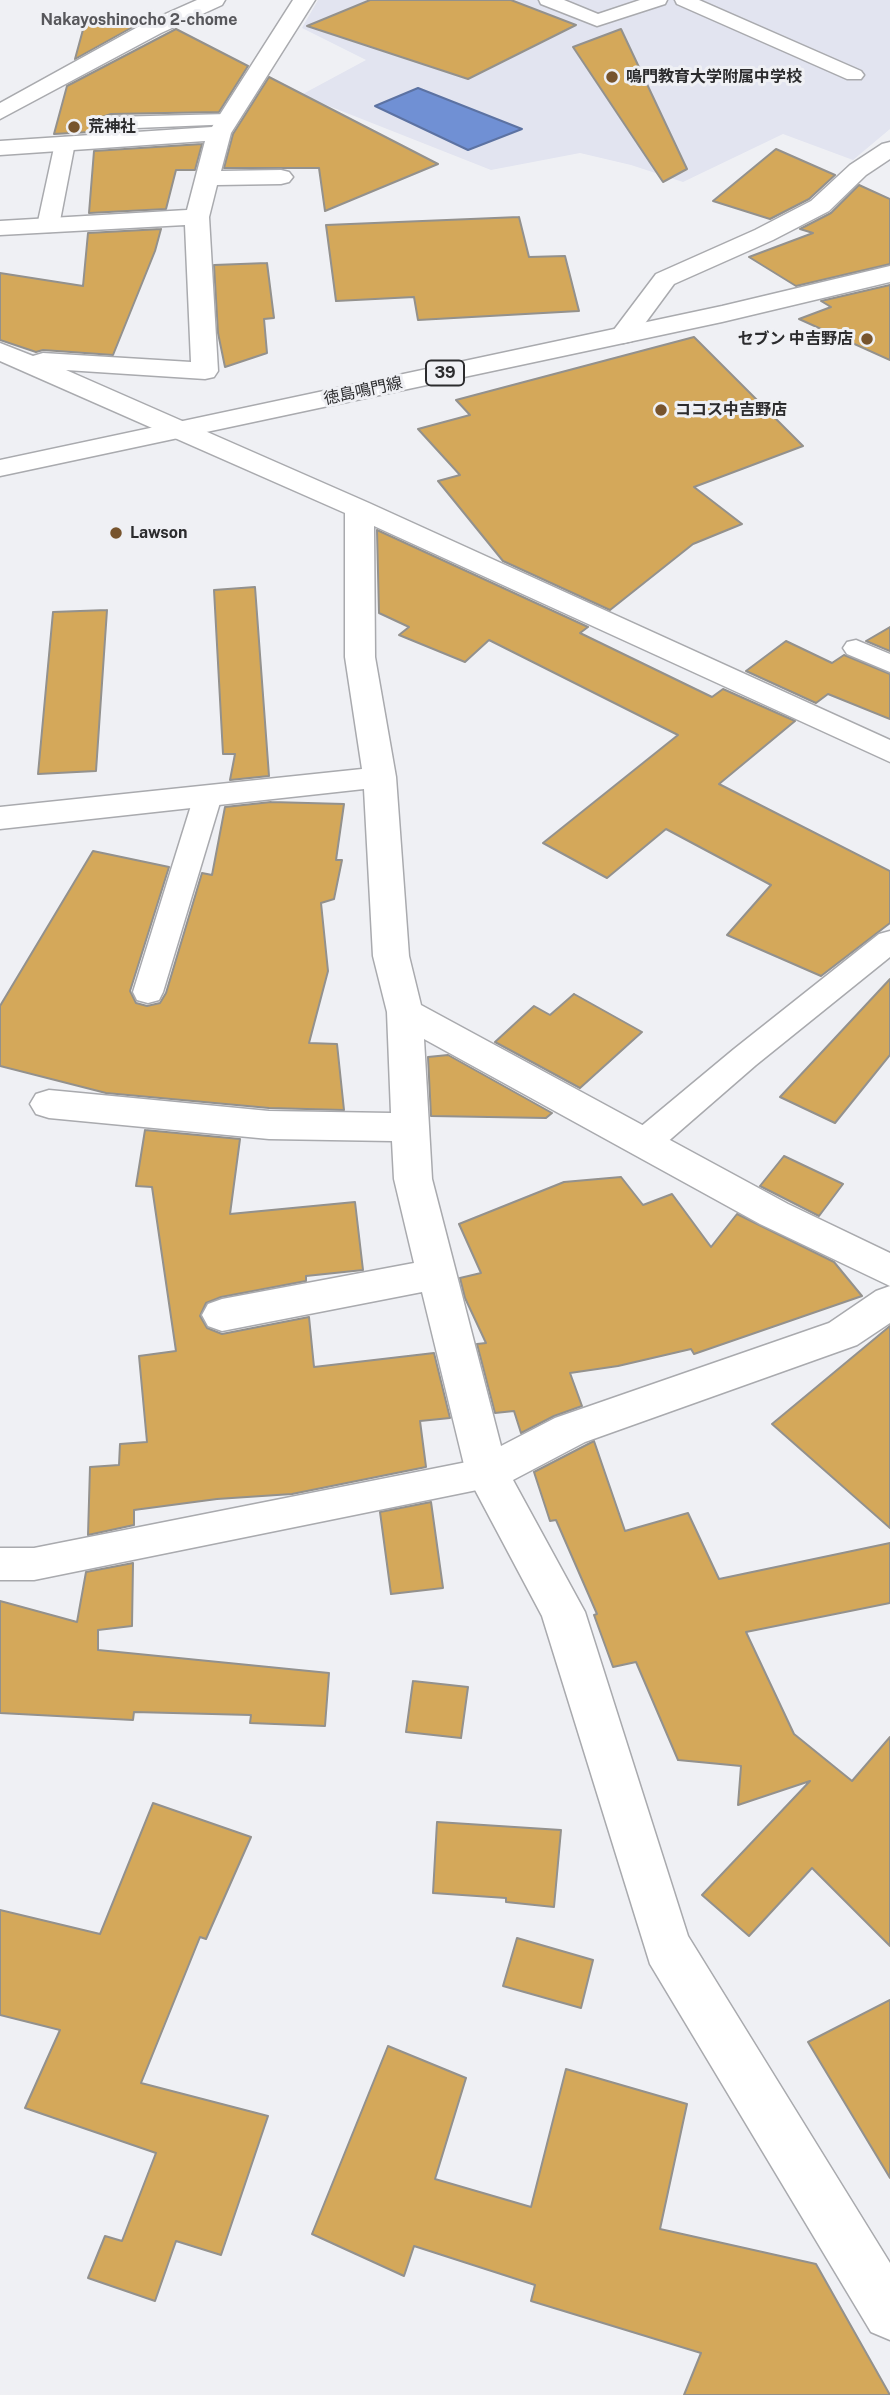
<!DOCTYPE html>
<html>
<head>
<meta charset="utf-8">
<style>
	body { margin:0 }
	canvas { display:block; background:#eff0f4 }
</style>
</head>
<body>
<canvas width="890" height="2395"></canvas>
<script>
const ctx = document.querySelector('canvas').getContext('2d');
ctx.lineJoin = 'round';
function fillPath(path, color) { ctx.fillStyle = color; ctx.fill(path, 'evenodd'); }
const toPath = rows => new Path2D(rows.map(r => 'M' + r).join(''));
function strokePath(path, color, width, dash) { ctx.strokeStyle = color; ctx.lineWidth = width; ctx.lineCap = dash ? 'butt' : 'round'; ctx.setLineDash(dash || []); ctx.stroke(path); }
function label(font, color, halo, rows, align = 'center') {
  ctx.font = font + ' "Public Sans","Noto Sans JP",sans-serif'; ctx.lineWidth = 6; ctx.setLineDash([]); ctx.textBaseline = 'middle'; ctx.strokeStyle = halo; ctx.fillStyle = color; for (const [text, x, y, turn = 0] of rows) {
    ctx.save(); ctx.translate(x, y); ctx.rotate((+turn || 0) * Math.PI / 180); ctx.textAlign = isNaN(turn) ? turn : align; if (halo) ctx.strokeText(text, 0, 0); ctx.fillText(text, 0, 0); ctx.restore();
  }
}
fillPath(toPath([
	[318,0,890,0,890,129,853,160,783,134,683,182,631,165,580,153,491,170,301,95,366,60,302,28]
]), '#e2e4f0');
const water = toPath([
	[418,88,522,129,468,150,375,106,418,88]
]);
fillPath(water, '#7090d4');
strokePath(water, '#5c72a2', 2);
const building = toPath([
	[370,0,511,0,576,25,468,79,307,26,370,0],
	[87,15,140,23,75,59,87,15],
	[176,29,248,66,219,112,111,114,102,117,98,123,102,129,109,131,54,134,67,86,176,29],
	[621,29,687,169,663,182,573,47,621,29],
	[269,77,438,164,325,211,319,168,224,168,233,134,269,77],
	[202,144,195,170,176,170,166,209,89,213,94,151,202,144],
	[776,149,835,175,809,199,770,219,713,201,776,149],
	[859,185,890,199,890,264,796,286,749,257,813,233,800,229,831,213,859,185],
	[519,217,529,257,565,256,579,311,418,320,414,297,336,301,326,225,519,217],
	[161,229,155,251,113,355,43,350,36,352,0,340,0,273,83,286,88,233,161,229],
	[267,263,274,318,264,319,267,353,225,367,218,333,214,265,267,263],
	[890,285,890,360,799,319,831,307,821,301,890,285],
	[694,337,803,446,694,487,742,524,693,544,610,610,503,561,438,481,460,475,418,429,470,415,456,400,694,337],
	[377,530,588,627,580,633,712,697,723,689,795,721,719,784,890,871,890,923,821,976,727,935,771,885,666,829,607,878,543,843,678,735,489,640,465,662,399,635,409,627,379,613,377,530],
	[255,587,269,776,230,780,235,754,223,754,214,590,255,587],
	[107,610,96,771,38,774,53,612,107,610],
	[890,627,890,651,866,641,890,627],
	[786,641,832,663,844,655,890,674,890,719,828,694,816,703,746,671,786,641],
	[271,802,344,804,336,860,342,860,334,899,321,903,328,971,309,1043,337,1044,344,1110,269,1108,106,1093,0,1066,0,1006,93,851,169,867,130,991,136,1003,147,1006,160,1003,166,993,202,873,212,875,225,807,271,802],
	[890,979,890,1055,835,1123,780,1097,890,979],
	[574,994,642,1032,580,1088,495,1042,534,1006,550,1015,574,994],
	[448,1055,552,1113,546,1118,431,1116,428,1057,448,1055],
	[145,1130,240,1139,230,1214,355,1202,363,1270,306,1276,306,1281,221,1297,206,1303,200,1316,207,1328,222,1334,309,1317,314,1367,434,1353,450,1418,420,1421,426,1467,292,1494,217,1499,134,1510,134,1525,88,1535,90,1467,119,1465,120,1444,147,1442,139,1356,176,1351,152,1187,136,1186,145,1130],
	[784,1156,843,1184,819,1216,760,1186,784,1156],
	[621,1177,643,1205,672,1194,711,1247,737,1214,834,1262,862,1296,694,1354,691,1349,618,1366,570,1373,582,1406,554,1416,521,1433,514,1411,495,1413,477,1344,486,1343,465,1298,460,1278,481,1273,459,1224,564,1182,621,1177],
	[890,1326,890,1528,772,1424,890,1326],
	[594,1441,625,1531,688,1513,719,1579,890,1543,890,1603,746,1632,794,1734,852,1781,890,1737,890,1946,812,1868,749,1936,702,1895,810,1781,738,1805,741,1766,678,1760,636,1662,613,1667,594,1615,597,1614,556,1520,550,1521,534,1472,594,1441],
	[431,1502,443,1588,391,1594,380,1512,431,1502],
	[133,1563,132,1626,98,1630,98,1650,329,1673,325,1726,250,1723,251,1715,134,1712,133,1720,0,1713,0,1601,77,1622,86,1572,133,1563],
	[413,1681,468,1687,461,1738,406,1732,413,1681],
	[153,1803,251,1837,206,1939,200,1937,141,2083,268,2116,221,2255,176,2241,155,2301,88,2278,105,2236,122,2241,156,2153,25,2108,60,2030,0,2015,0,1910,100,1934,153,1803],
	[437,1822,561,1830,554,1907,506,1902,506,1898,433,1893,437,1822],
	[517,1938,593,1960,581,2008,503,1986,517,1938],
	[890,2000,890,2178,808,2042,890,2000],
	[388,2046,466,2078,435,2179,531,2207,566,2069,687,2104,660,2229,816,2264,890,2395,684,2395,701,2353,531,2301,535,2285,414,2246,404,2276,312,2234,388,2046]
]);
fillPath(building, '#d4a85a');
strokePath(building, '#93918d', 2);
const lane = toPath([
	[539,0,564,0,598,14,640,0,667,0,665,4,597,26,541,4,539,0],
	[675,0,699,0,861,71,864,75,861,79,847,79,677,4,675,0],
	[228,114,235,116,238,120,235,124,111,129,104,127,101,123,104,119,111,117,228,114],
	[65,137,72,139,75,143,59,226,56,231,48,232,40,231,37,226,55,143,58,139,65,137],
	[856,640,890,654,890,672,847,654,843,648,847,642,856,640],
	[208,787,218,790,222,796,163,992,159,1000,148,1003,137,1000,133,992,194,796,198,790,208,787],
	[890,931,890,957,756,1065,657,1151,645,1154,633,1151,629,1142,633,1133,734,1049,879,934,890,931],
	[487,1458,500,1462,505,1473,500,1484,487,1488,34,1580,0,1580,0,1548,34,1548,487,1458]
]);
const street = toPath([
	[197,0,225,0,222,5,161,33,0,119,0,103,145,23,197,0],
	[293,0,315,0,231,133,221,171,281,170,289,172,293,177,289,182,281,184,217,185,209,217,218,371,214,377,205,379,66,370,369,503,890,740,890,762,374,526,375,657,396,777,409,956,421,1005,788,1204,890,1253,890,1323,857,1345,585,1442,513,1480,585,1612,688,1936,890,2263,890,2340,871,2332,650,1964,542,1616,466,1473,422,1292,222,1331,208,1326,202,1315,208,1304,222,1299,414,1263,394,1179,392,1141,269,1139,49,1118,36,1114,30,1104,36,1094,49,1090,269,1111,391,1113,387,1012,373,956,364,789,0,829,0,807,362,769,345,657,345,513,0,361,0,343,33,356,43,353,191,362,185,225,0,235,0,221,187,210,205,141,0,155,0,141,212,127,293,0],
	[424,1039,760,1224,890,1286,876,1291,829,1323,555,1418,501,1446,432,1179,424,1039],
	[890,142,890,159,866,175,829,211,773,240,674,284,632,341,623,343,614,341,610,335,656,274,755,230,811,201,850,165,882,144,890,142]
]);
const primary = toPath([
	[890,266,890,282,722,322,0,476,0,460,722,306,890,266]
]);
strokePath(lane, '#a9aaae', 3);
strokePath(street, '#a9aaae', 3);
strokePath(primary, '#a9aaae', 3);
fillPath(lane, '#fff');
fillPath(street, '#fff');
fillPath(primary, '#fff');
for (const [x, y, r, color] of [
	[612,77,7,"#77542d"],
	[74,127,7,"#77542d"],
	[867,339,7,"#77542d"],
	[661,410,7,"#77542d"],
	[116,533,7,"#77542d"]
]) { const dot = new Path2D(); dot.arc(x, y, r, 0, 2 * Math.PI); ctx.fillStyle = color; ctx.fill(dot); strokePath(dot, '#eff0f4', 2.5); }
label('bold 16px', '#57575b', '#eff0f4', [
	["Nakayoshinocho 2-chome",139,20]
]);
label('bold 16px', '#2c2c2e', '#eff0f4', [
	["鳴門教育大学附属中学校",626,77],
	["荒神社",88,127],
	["セブン 中吉野店",853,339,"right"],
	["ココス中吉野店",675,410],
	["Lawson",130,533]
], 'left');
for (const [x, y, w] of [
	[445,373,38]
]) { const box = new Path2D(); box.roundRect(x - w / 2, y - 12.5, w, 25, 5); ctx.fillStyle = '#eff0f4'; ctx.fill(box); strokePath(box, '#2c2c2e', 2); }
label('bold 16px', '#2c2c2e', null, [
	["39",445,373]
]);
label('16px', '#2c2c2e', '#eff0f4', [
	["徳島鳴門線",363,391,-12]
]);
</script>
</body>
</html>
